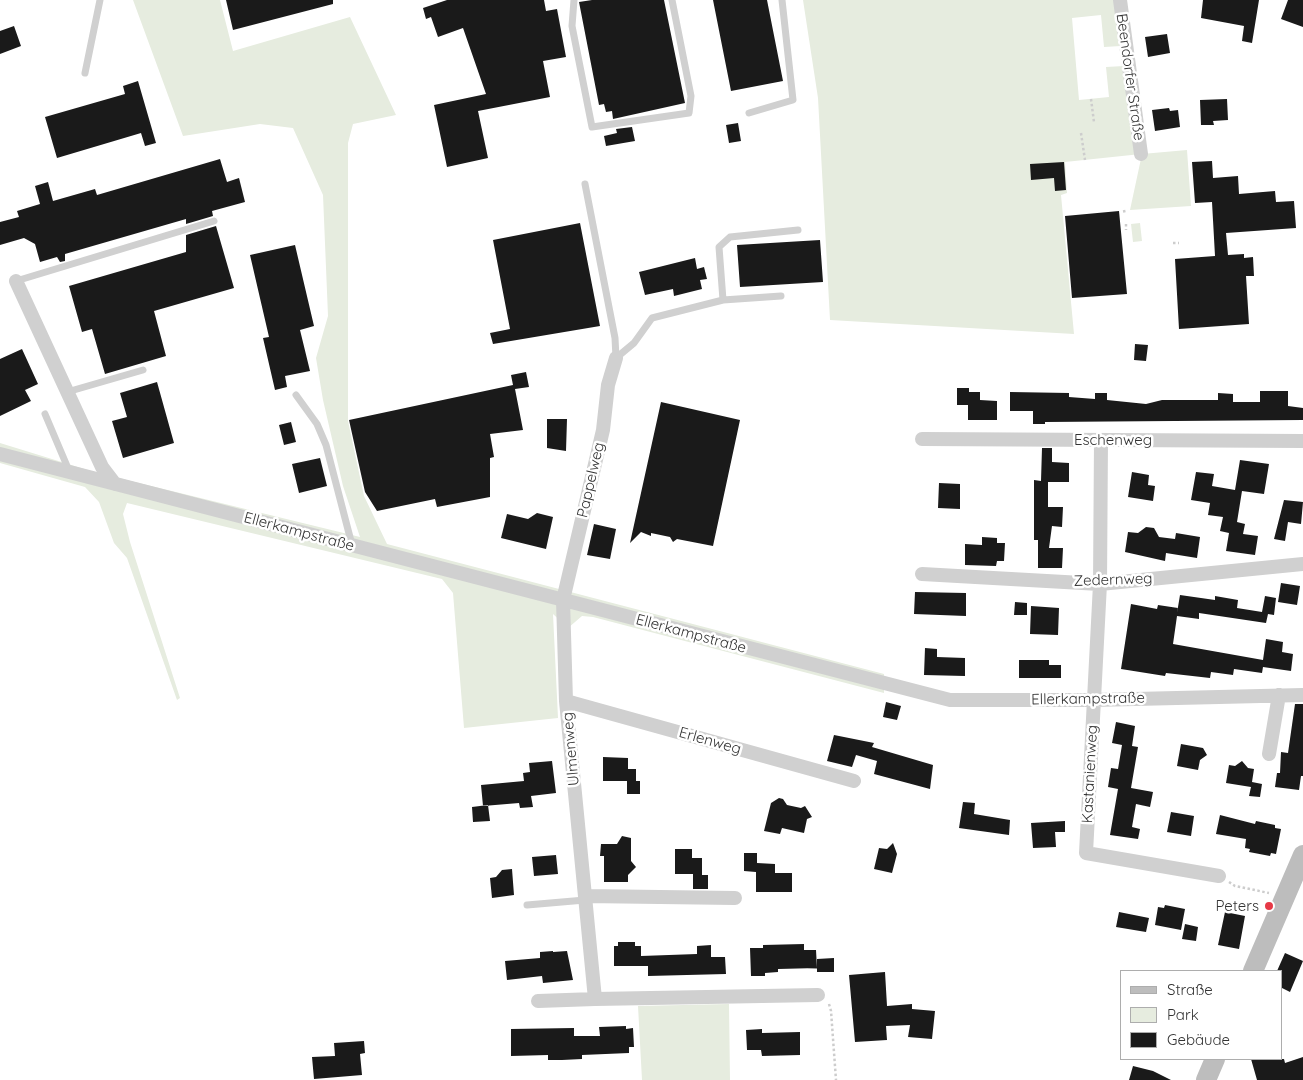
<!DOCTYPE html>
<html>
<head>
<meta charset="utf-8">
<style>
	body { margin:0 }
	#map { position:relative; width:1303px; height:1080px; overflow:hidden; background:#fff; font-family:Quicksand,sans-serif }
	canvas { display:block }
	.legend { position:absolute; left:1120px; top:970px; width:162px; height:90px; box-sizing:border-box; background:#fff; border:1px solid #adadad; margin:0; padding:6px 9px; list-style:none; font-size:15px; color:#333 }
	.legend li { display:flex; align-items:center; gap:10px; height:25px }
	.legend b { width:25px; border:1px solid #adadad }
</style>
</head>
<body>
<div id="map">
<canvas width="1303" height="1080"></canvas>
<ul class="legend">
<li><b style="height:6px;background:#bdbdbd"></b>Straße</li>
<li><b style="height:14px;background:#e6ecdf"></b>Park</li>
<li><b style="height:14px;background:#1a1a1a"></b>Gebäude</li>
</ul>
</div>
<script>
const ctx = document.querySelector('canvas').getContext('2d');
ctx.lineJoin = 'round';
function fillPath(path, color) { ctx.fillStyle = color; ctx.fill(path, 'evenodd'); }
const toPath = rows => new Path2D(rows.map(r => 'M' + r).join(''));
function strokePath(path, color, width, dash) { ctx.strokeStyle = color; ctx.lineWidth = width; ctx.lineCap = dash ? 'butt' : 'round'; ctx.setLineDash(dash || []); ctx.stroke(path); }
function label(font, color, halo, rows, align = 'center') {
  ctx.font = font + ' Quicksand,sans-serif'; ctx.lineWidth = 5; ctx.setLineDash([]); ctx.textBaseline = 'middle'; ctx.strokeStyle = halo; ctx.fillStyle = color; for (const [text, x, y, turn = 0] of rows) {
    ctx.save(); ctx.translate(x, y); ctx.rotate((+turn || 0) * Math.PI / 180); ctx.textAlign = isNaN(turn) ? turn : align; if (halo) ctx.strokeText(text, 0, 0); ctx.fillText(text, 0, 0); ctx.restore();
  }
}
fillPath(toPath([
	[133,0,220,0,233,51,350,17,396,115,353,124,348,143,348,421,364,496,387,544,884,674,884,693,593,617,582,616,568,628,553,614,558,718,464,728,453,593,442,579,127,503,123,514,130,542,180,698,177,700,127,558,114,543,99,502,85,487,0,463,0,443,94,472,360,537,343,486,323,400,316,358,328,316,323,195,293,128,260,124,183,136],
	[803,0,1114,0,1121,46,1104,47,1101,15,1072,18,1079,100,1109,97,1106,67,1124,66,1141,154,1065,162,1067,193,1061,195,1074,334,830,320,818,98],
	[1187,150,1191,206,1130,210,1142,154],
	[1140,223,1142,241,1133,242,1131,224],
	[729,1004,730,1080,642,1080,638,1006]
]), '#e6ecdf');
fillPath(toPath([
	[226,0,333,0,333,4,233,30],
	[447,0,544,0,546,11,557,9,566,57,543,61,550,97,478,111,488,158,447,167,434,105,486,94,463,28,438,37,431,17,426,19,423,8],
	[592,0,664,0,685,103,613,119,612,111,606,112,604,104,599,105,579,2],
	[713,0,767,0,783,81,731,91],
	[1203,0,1259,0,1252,43,1242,41,1244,26,1201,18],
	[1288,0,1303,0,1303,27,1281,19],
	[14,26,21,46,0,54,0,31],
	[1167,34,1170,53,1148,57,1145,37],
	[138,81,156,143,145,146,141,133,57,158,45,117,125,94,123,86],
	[1227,99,1228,120,1213,121,1214,125,1201,125,1200,100],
	[1169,108,1170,111,1178,110,1180,127,1155,131,1152,110],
	[738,123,741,141,729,143,726,125],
	[632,127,635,141,606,146,604,136,617,133,616,129],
	[220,159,227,182,239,178,245,202,212,211,213,216,186,224,186,219,65,254,65,261,60,262,57,257,40,262,35,244,24,238,0,245,0,222,19,217,17,211,40,204,35,186,48,182,53,201,95,189,97,195],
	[1212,161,1213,178,1238,176,1239,194,1275,191,1276,202,1294,201,1296,228,1226,233,1228,255,1244,254,1244,258,1253,257,1254,276,1246,276,1249,324,1179,329,1175,259,1215,256,1212,202,1195,203,1192,162],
	[1064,162,1066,190,1055,191,1054,178,1031,180,1030,164],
	[1119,211,1127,294,1072,298,1065,216],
	[580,223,600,326,493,344,490,333,510,329,493,240],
	[216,226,234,288,154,311,166,356,105,374,92,329,82,332,69,286,186,252,186,235],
	[820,240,823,282,740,287,737,245],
	[295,245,314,326,300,330,310,371,285,376,287,387,275,390,263,338,269,337,250,255],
	[695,258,697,269,704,267,707,279,700,280,702,289,674,296,673,289,645,295,639,272],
	[1135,344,1148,345,1146,361,1134,360],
	[22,349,38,384,25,390,31,401,0,416,0,359],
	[526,372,529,387,515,389,523,430,490,434,494,457,490,458,490,497,437,507,435,499,377,511,365,492,349,420,513,385,511,375],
	[157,382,174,443,123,458,112,421,127,417,120,393],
	[957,388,969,388,969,392,980,392,980,400,997,401,997,420,968,420,968,405,957,405],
	[1260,391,1288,391,1288,406,1303,408,1303,420,1045,422,1045,424,1033,424,1033,411,1010,411,1010,392,1069,393,1069,397,1095,399,1095,393,1107,393,1107,400,1146,404,1162,400,1218,400,1218,393,1233,394,1233,402,1260,402],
	[661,402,740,420,713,546,677,539,673,542,670,537,651,533,651,536,641,532,630,543],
	[547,419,567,419,566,451,547,448],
	[291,422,296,442,284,445,279,425],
	[1042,448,1052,448,1052,462,1069,463,1069,482,1048,482,1048,507,1063,507,1062,527,1052,526,1049,548,1063,548,1062,568,1038,568,1038,540,1034,540,1034,480,1041,481],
	[320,458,327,486,299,493,292,464],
	[1240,460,1269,464,1264,494,1242,491,1237,522,1245,524,1243,534,1258,536,1255,555,1226,551,1229,533,1220,531,1223,517,1208,515,1210,503,1191,500,1196,472,1214,474,1212,486,1235,490],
	[1132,472,1149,475,1148,485,1155,486,1153,501,1128,497],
	[939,483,960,484,960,509,938,508],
	[1284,500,1303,502,1301,524,1288,522,1285,541,1274,539],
	[537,513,553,517,546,549,501,538,507,514,528,519],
	[594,524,616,529,610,559,587,555],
	[1146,527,1154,528,1159,537,1175,539,1176,533,1200,537,1197,558,1166,553,1165,561,1125,552,1128,532,1138,533],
	[982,537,997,538,997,543,1005,543,1004,561,997,561,996,566,965,565,965,544,982,545],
	[1281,583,1300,586,1297,605,1278,602],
	[915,592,966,593,966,616,914,614],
	[1180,595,1215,600,1215,596,1238,600,1237,608,1262,612,1265,596,1276,598,1274,615,1268,614,1266,623,1199,613,1199,619,1177,616,1173,644,1263,660,1266,639,1283,642,1282,652,1293,654,1291,671,1263,667,1262,673,1234,669,1233,675,1211,672,1210,678,1166,673,1165,676,1121,669,1131,604,1157,609,1158,605,1178,608,1177,613],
	[1015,602,1027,603,1027,615,1014,615],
	[1031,606,1059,608,1058,635,1030,634],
	[925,648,937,649,937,657,965,658,965,676,924,675],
	[1019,660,1049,660,1049,665,1061,665,1061,678,1019,678],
	[886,702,901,706,897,720,883,717],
	[1295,704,1303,704,1303,776,1301,776,1299,790,1275,787,1277,773,1280,773,1281,752,1288,753],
	[1116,722,1135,726,1132,746,1138,747,1131,788,1153,792,1150,807,1136,804,1132,827,1140,829,1138,839,1110,835,1118,789,1108,787,1111,768,1118,769,1122,745,1112,743],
	[834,735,874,743,872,747,933,765,930,789,874,774,877,761,856,755,852,767,827,761],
	[1181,744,1203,748,1207,755,1200,760,1198,770,1177,766],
	[603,757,628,758,628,769,636,769,636,781,640,781,640,794,627,794,627,781,603,781],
	[552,761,556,793,531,796,533,807,520,808,519,803,483,806,481,785,524,781,523,773,530,772,529,763],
	[1242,761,1248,768,1254,769,1252,782,1262,784,1260,797,1249,796,1251,787,1226,783,1229,765,1235,766],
	[779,798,783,799,787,805,801,808,805,806,812,817,807,819,804,833,782,828,780,834,764,831,771,803],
	[963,802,975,803,974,814,1010,820,1009,835,959,828],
	[488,805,490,821,473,822,472,807],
	[1171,812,1194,816,1191,836,1167,832],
	[1220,815,1255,824,1256,821,1275,825,1275,828,1281,829,1276,854,1271,853,1270,856,1249,852,1250,849,1245,848,1246,839,1216,834],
	[1065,821,1065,832,1055,832,1056,847,1033,848,1031,823],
	[622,836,631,838,631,861,636,867,628,875,628,882,604,882,604,856,600,856,601,844,617,844],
	[893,843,897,854,892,873,874,869,879,848,887,849],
	[675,849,692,849,692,858,702,858,702,875,708,875,708,889,693,889,693,874,675,874],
	[744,853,757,853,757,863,775,864,775,873,792,873,792,892,756,892,756,872,744,871],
	[556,855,558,874,534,876,532,857],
	[512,869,514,895,492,898,490,878,496,877,502,870],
	[1165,905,1185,909,1181,930,1155,925,1158,907,1164,908],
	[1119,912,1149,918,1146,932,1116,927],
	[1225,912,1245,916,1239,949,1218,945],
	[1185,924,1198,927,1196,941,1182,939],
	[618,942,635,942,635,946,641,946,641,956,697,954,697,946,711,945,711,957,725,957,726,974,648,976,648,966,614,966,614,946,618,946],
	[804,944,804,950,816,950,817,968,778,969,778,972,765,973,765,976,751,976,750,948,763,948,763,945],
	[553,951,553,952,567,951,573,980,543,983,542,976,507,980,505,961,540,958,540,952],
	[1285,953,1303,961,1290,992,1282,988,1282,971,1277,971],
	[834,958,834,972,817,972,817,959],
	[885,972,887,1006,912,1004,912,1009,935,1011,932,1039,908,1037,910,1025,886,1026,887,1040,855,1042,849,975],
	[626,1026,626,1029,633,1028,634,1047,629,1047,629,1053,582,1055,582,1059,562,1060,548,1060,548,1055,511,1056,511,1029,574,1028,574,1036,600,1036,599,1027],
	[762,1029,762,1033,800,1032,800,1055,762,1056,761,1050,747,1050,746,1030],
	[364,1041,365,1053,360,1054,362,1075,314,1079,312,1057,335,1056,334,1043],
	[1303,1057,1303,1080,1257,1080,1251,1059,1284,1059,1285,1063],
	[1133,1066,1153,1071,1171,1080,1129,1080]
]), '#1a1a1a');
strokePath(toPath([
	[1091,99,1094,122],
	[1081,133,1085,160],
	[1124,210,1125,215],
	[1126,224,1126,230],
	[1173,243,1179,243],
	[1229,882,1235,886,1269,893],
	[829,1004,831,1011,836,1080]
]), '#cdcdcd', 2.5, [2.5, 2.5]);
strokePath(toPath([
	[574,0,572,26,592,127,689,113,691,96,672,0],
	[85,73,100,0],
	[749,113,793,100,782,0],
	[585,184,615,338,616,358],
	[16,281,214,221],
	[723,300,719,247,730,237,798,230],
	[616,358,634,343,652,318,723,300,781,296],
	[67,392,143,370],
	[296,395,317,424,326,445,352,545],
	[45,414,70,473],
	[527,905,585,900]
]), '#d0d0d0', 7);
strokePath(toPath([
	[1120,0,1141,154],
	[16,281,102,467,115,484],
	[922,439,1303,441],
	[1101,440,1100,584,1086,853,1219,876],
	[0,454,950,700,1093,700,1303,695],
	[922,574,1100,584,1303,564],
	[566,701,854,781],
	[1269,754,1279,695],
	[585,896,735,898],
	[595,999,818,995],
	[538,1001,595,999,566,701,563,600,603,430,608,385,616,358]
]), '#d0d0d0', 14);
strokePath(toPath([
	[1253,971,1303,855],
	[1206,1080,1215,1059]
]), '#bdbdbd', 20);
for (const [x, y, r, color] of [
	[1269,906,5,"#e63946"]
]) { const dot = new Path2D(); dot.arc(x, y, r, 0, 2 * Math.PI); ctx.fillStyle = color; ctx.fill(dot); strokePath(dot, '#fff', 2); }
label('15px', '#333', '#fff', [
	["Beendorfer Straße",1130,77,82],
	["Eschenweg",1113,440],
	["Pappelweg",591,480,-77],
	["Ellerkampstraße",299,532,15],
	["Zedernweg",1113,580,-2],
	["Ellerkampstraße",691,634,15],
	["Ellerkampstraße",1088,699,-1],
	["Erlenweg",710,741,16],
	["Ulmenweg",571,749,-95],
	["Kastanienweg",1090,774,-87]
]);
label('15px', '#333', '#fff', [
	["Peters",1259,906]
], 'right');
</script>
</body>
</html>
